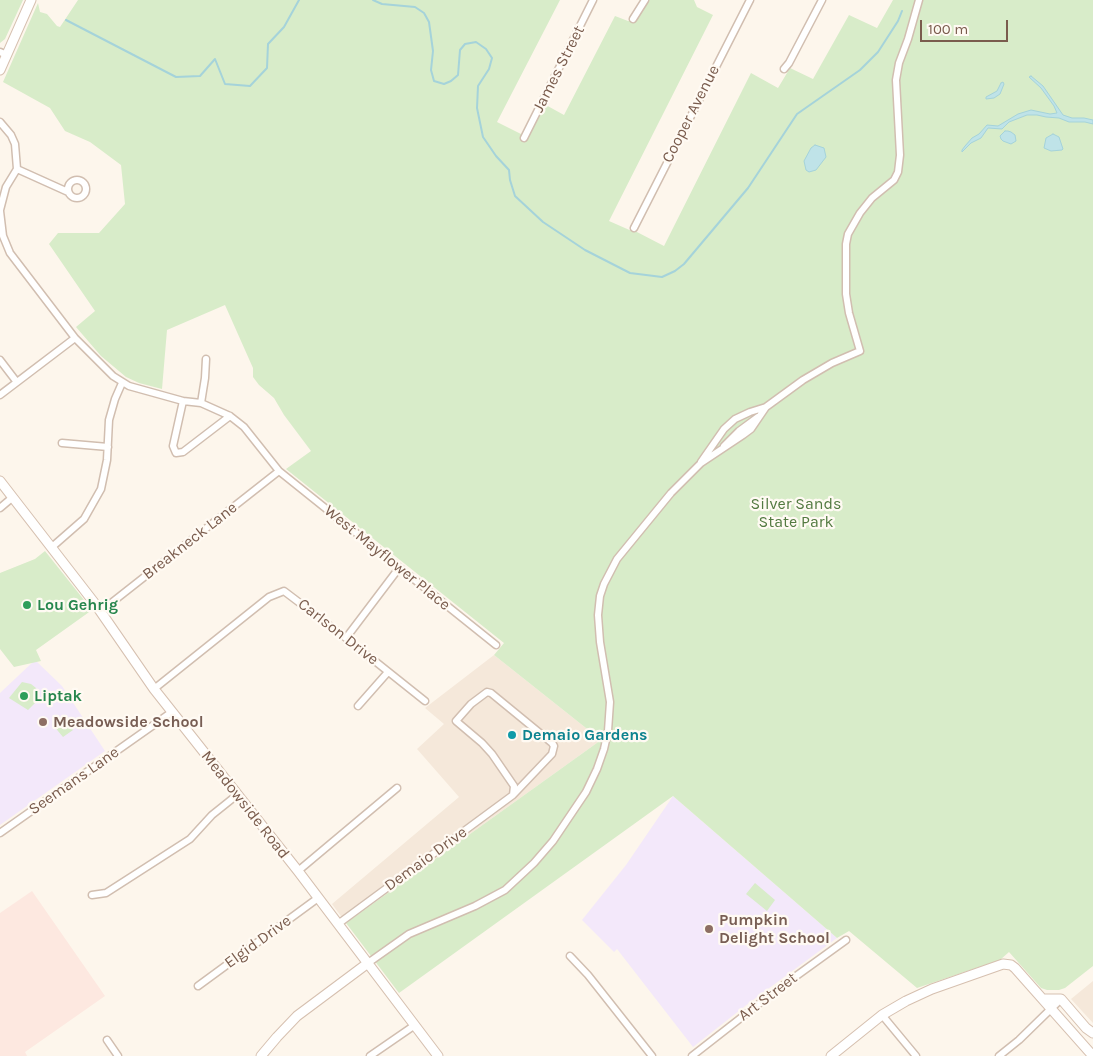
<!DOCTYPE html>
<html>
<head>
<meta charset="utf-8">
<style>
	body { margin:0 }
	#map { position:relative; width:1093px; height:1056px; overflow:hidden; background:#fdf6ec; font-family:Karla,sans-serif }
	canvas { display:block }
	.scale { position:absolute; left:920px; top:20px; width:88px; height:22px; box-sizing:border-box; border:2px solid #7a5c4d; border-top:0; padding-left:6px; font-size:15px; line-height:18px; white-space:nowrap; color:#7a5c4d; -webkit-text-stroke:4px #fffaf3; paint-order:stroke }
</style>
</head>
<body>
<div id="map">
<canvas width="1093" height="1056"></canvas>
<div class="scale">100 m</div>
</div>
<script>
const ctx = document.querySelector('canvas').getContext('2d');
ctx.lineJoin = 'round';
function fillPath(path, color) { ctx.fillStyle = color; ctx.fill(path, 'evenodd'); }
const toPath = rows => new Path2D(rows.map(r => 'M' + r).join(''));
function strokePath(path, color, width, dash) { ctx.strokeStyle = color; ctx.lineWidth = width; ctx.lineCap = dash ? 'butt' : 'round'; ctx.setLineDash(dash || []); ctx.stroke(path); }
function label(font, color, halo, rows, align = 'center') {
  ctx.font = font + ' Karla,sans-serif'; ctx.lineWidth = 4.5; ctx.setLineDash([]); ctx.textBaseline = 'middle'; ctx.strokeStyle = halo; ctx.fillStyle = color; for (const [text, x, y, turn = 0] of rows) {
    ctx.save(); ctx.translate(x, y); ctx.rotate((+turn || 0) * Math.PI / 180); ctx.textAlign = isNaN(turn) ? turn : align; if (halo) ctx.strokeText(text, 0, 0); ctx.fillText(text, 0, 0); ctx.restore();
  }
}
fillPath(toPath([
	[494,655,601,740,346,923,332,904,459,797,417,749,444,724,425,708],
	[1093,981,1093,1023,1071,999]
]), '#f5e8da');
fillPath(toPath([
	[32,891,105,996,25,1052,27,1056,0,1056,0,913]
]), '#fde8e0');
fillPath(toPath([
	[35,660,62,686,105,751,0,825,0,693],
	[673,796,837,938,749,1003,693,1047,617,949,614,952,582,920,626,865]
]), '#f3e8fa');
fillPath(toPath([
	[0,0,23,0,5,39,0,43],
	[78,0,560,0,497,122,527,137,544,104,564,115,615,16,628,21,637,18,647,0,694,0,697,7,713,15,609,221,634,232,635,231,664,246,751,73,778,88,790,68,813,79,849,15,877,28,893,0,1093,0,1093,966,1065,988,1059,990,1047,990,1041,988,1009,952,1000,960,917,988,849,931,837,938,673,796,399,993,346,923,601,740,494,655,504,643,286,469,311,451,284,415,274,398,259,385,253,377,253,368,225,305,167,330,162,389,139,383,126,377,101,356,76,327,95,311,49,244,58,233,99,233,125,204,121,165,90,142,65,131,50,108,3,82,38,3,40,12,47,14,57,26,60,27],
	[45,551,92,610,36,650,41,661,14,667,0,649,0,573,35,559],
	[22,682,31,684,36,688,37,691,35,703,28,710,9,698],
	[64,717,73,730,63,737,53,725],
	[755,883,775,900,767,911,746,894]
]), '#d8ecc9');
const water = toPath([
	[1031,76,1043,86,1063,115,1072,118,1084,118,1093,120,1093,124,1085,122,1069,122,1059,118,1046,117,1037,115,1027,115,1009,122,1002,129,988,128,981,138,971,143,962,152,962,150,965,146,972,138,979,134,987,125,998,126,1018,114,1031,110,1050,114,1057,113,1054,106,1041,88,1029,77,1031,76],
	[1001,83,1003,82,1004,84,1000,94,994,98,986,99,986,97,997,91,1001,83],
	[1005,131,1008,131,1011,132,1015,135,1016,141,1011,144,1003,141,1001,139,1000,136,1005,131],
	[1053,134,1059,137,1063,149,1062,150,1051,151,1044,148,1046,138,1053,134],
	[815,145,824,148,826,157,816,170,809,172,806,170,804,161,811,148,815,145]
]);
fillPath(water, '#bfe3e8');
strokePath(water, '#a5d3da', 1);
strokePath(toPath([
	[373,0,382,4,415,7,424,13,429,22,433,51,431,70,434,81,444,84,451,81,458,75,460,50,465,44,476,42,486,49,492,58,489,69,478,86,477,108,483,137,496,156,509,170,510,180,515,196,543,222,585,250,630,273,662,277,675,271,684,264,748,188,797,114,860,70,878,52,898,21,902,11],
	[66,20,176,77,200,76,215,59,225,84,250,86,267,68,268,44,284,27,299,0]
]), '#a5d3da', 2);
const street = toPath([
	[633,19,645,0],
	[0,52,7,55],
	[784,69,789,63,822,0],
	[0,122,11,135,15,144,17,169,6,187,0,210],
	[524,138,593,0],
	[17,169,68,192],
	'68 189a9 9 0 1 1 18 0a9 9 0 1 1-18 0Z',
	[0,211,3,236,10,253,75,338,113,376,129,386,183,401,201,403,230,416,244,427,279,471,496,645],
	[634,228,750,0],
	[0,360,16,381],
	[0,395,75,338],
	[183,401,173,446,176,453,183,452,230,416],
	[201,403,205,378,206,359],
	[62,443,108,447],
	[724,446,739,431,758,417],
	[701,462,724,429,735,419,750,412,766,407],
	[0,508,13,497],
	[52,547,84,519,101,489,107,460,109,420,115,399,122,383],
	[101,611,279,471],
	[346,638,399,568],
	[154,689,269,597,284,591,346,638,425,701],
	[358,706,388,672],
	[0,833,172,712],
	[298,871,397,788],
	[92,895,106,893,190,839,212,815,237,795],
	[338,924,513,795,552,754,554,746,552,743,491,693,487,692,471,704,456,721,482,743,492,754,514,786,513,795],
	[570,956,588,975,652,1056],
	[368,963,409,934,475,906,505,890,534,863,553,841,586,792,597,769,604,749,608,731,610,702,600,642,598,615,600,596,604,584,617,559,671,493,701,463,743,435,751,429,766,407,803,380,832,363,860,351,849,313,846,294,846,244,848,234,860,213,872,198,894,180,898,172,900,155,896,80,899,63,908,39,919,0],
	[198,986,318,898],
	[882,1015,916,1056],
	[107,1040,118,1056],
	[370,1056,415,1025],
	[692,1056,774,992,846,940],
	[999,1056,1019,1040,1061,999]
]);
const secondary = toPath([
	[0,70,31,0],
	[0,481,96,605,154,689,298,871,438,1056],
	[1043,999,1061,999,1086,1028,1093,1033],
	[261,1056,277,1037,297,1016,368,963],
	[831,1056,882,1015,906,1001,932,989,1003,964,1011,965,1015,968,1093,1056]
]);
strokePath(street, '#d1beb0', 9);
strokePath(secondary, '#d6c0b0', 11);
strokePath(street, '#fff', 6);
strokePath(secondary, '#fff', 9);
for (const [x, y, r, color] of [
	[27,605,5,"#2e9e5b"],
	[24,696,5,"#2e9e5b"],
	[43,722,5,"#8d6e63"],
	[512,735,5,"#0f9aa8"],
	[709,929,5,"#8d6e63"]
]) { const dot = new Path2D(); dot.arc(x, y, r, 0, 2 * Math.PI); ctx.fillStyle = color; ctx.fill(dot); strokePath(dot, '#fffaf3', 2); }
label('16px', '#7a5c4d', '#fffaf3', [
	["James Street",559,69,-63],
	["Cooper Avenue",691,114,-63],
	["Breakneck Lane",190,541,-38],
	["West Mayflower Place",387,558,39],
	["Carlson Drive",338,632,38],
	["Seemans Lane",74,781,-35],
	["Meadowside Road",245,805,52],
	["Demaio Drive",426,859,-36],
	["Elgid Drive",258,942,-36],
	["Art Street",768,997,-37]
]);
label('16px', '#537a41', '#fffaf3', [
	["Silver Sands",796,504],
	["State Park",796,522]
]);
label('bold 16px', '#27864d', '#fffaf3', [
	["Lou Gehrig",37,605],
	["Liptak",34,696]
], 'left');
label('bold 16px', '#785e54', '#fffaf3', [
	["Meadowside School",53,722],
	["Pumpkin",719,920],
	["Delight School",719,938]
], 'left');
label('bold 16px', '#0d838f', '#fffaf3', [
	["Demaio Gardens",522,735]
], 'left');
</script>
</body>
</html>
